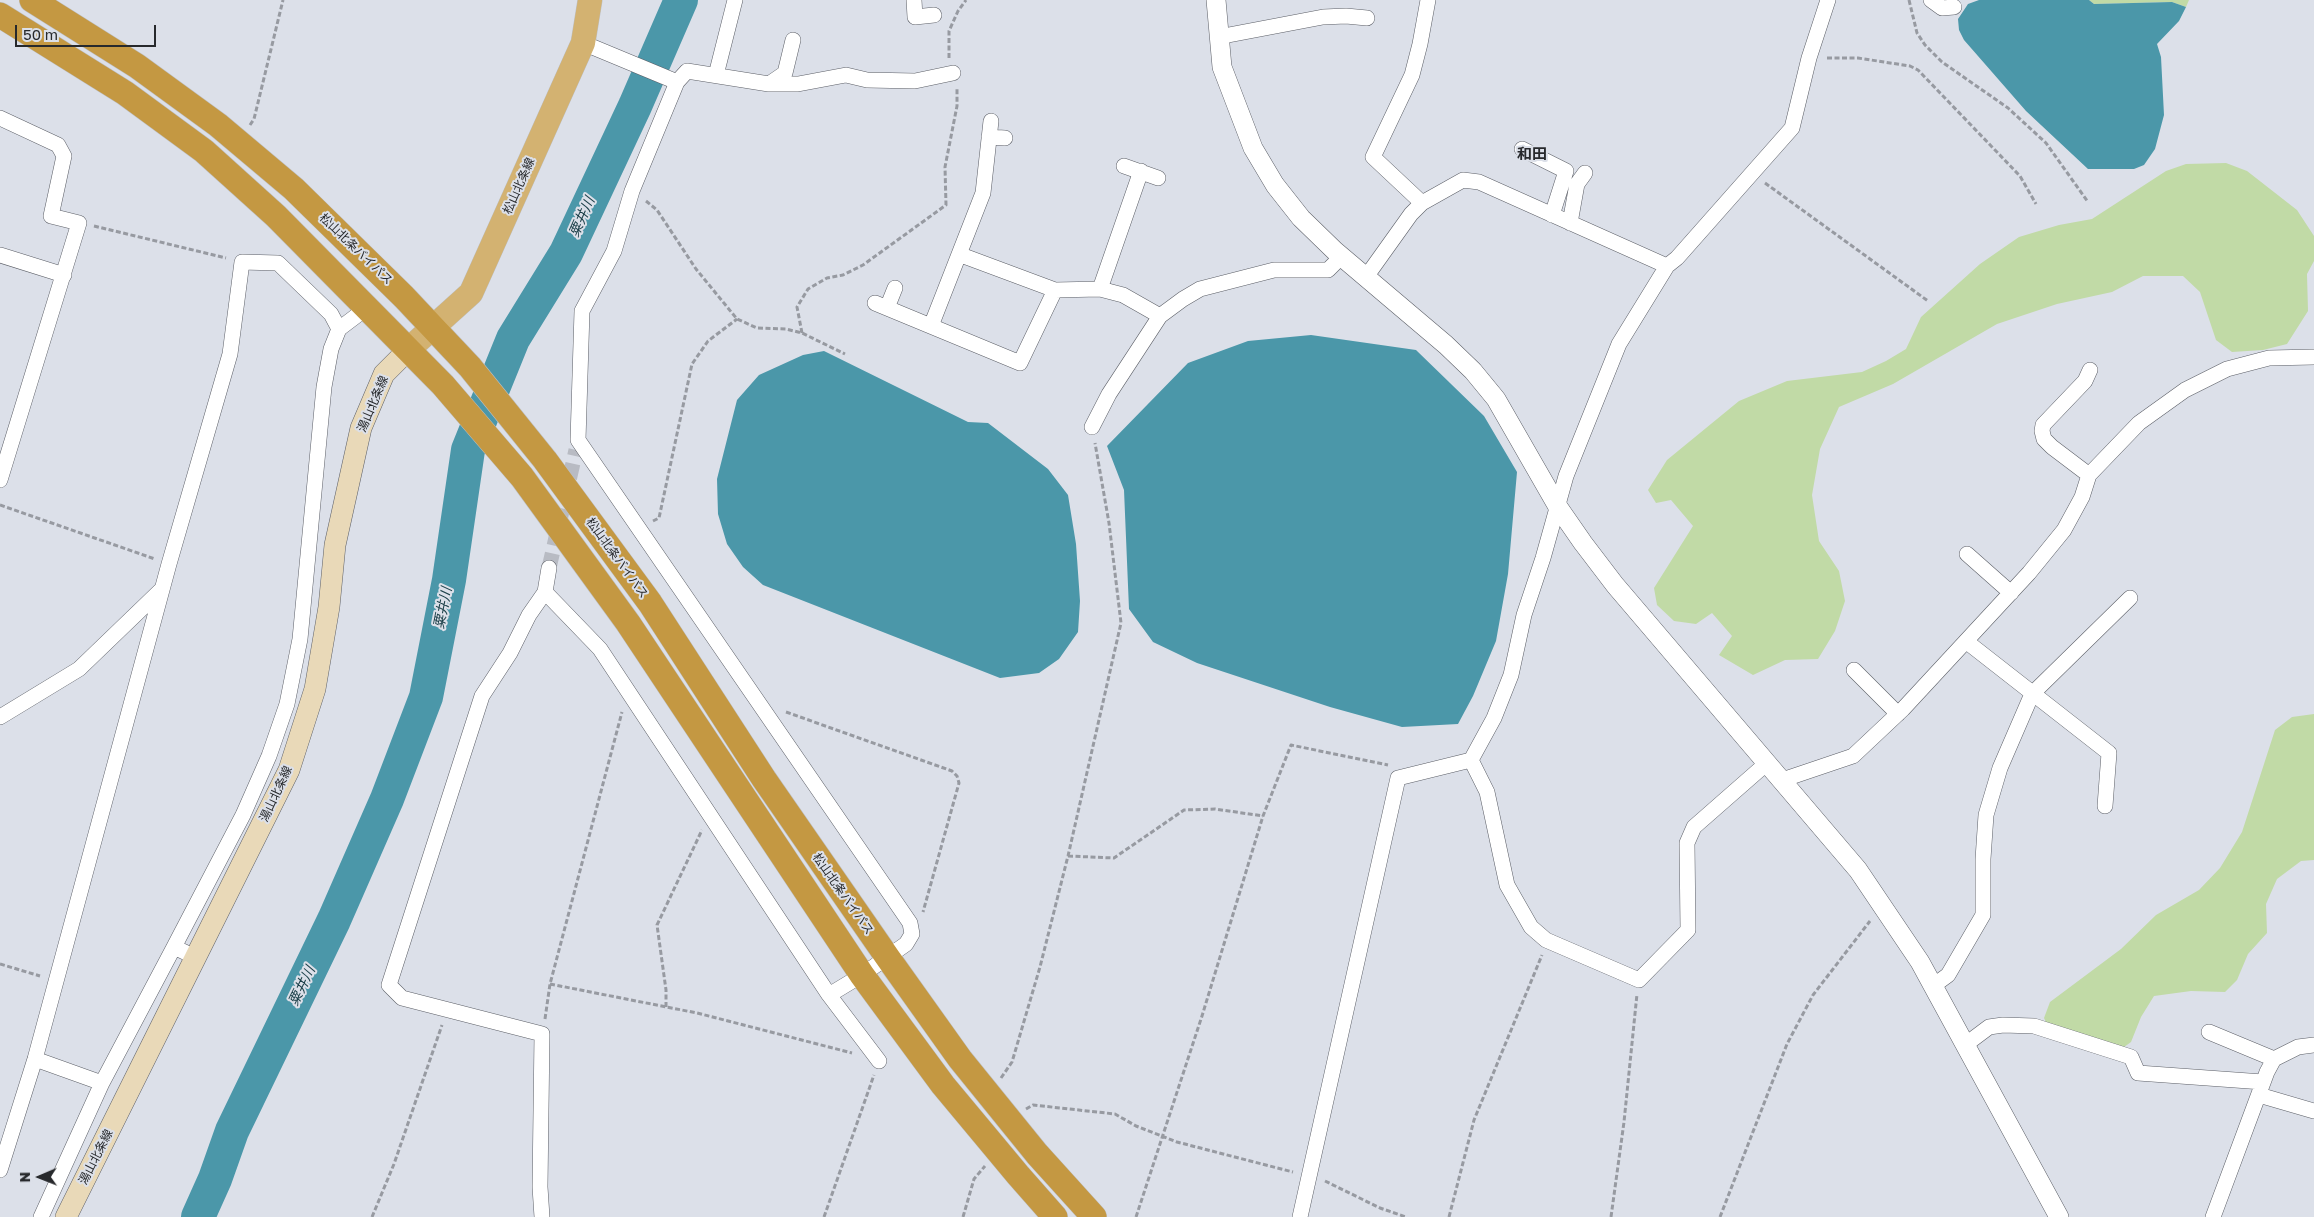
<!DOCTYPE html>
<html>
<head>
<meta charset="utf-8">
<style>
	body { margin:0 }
	#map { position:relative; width:2314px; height:1217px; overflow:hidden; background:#dce0e9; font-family:"Golos Text",sans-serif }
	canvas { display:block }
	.north { position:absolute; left:15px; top:1152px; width:50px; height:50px; -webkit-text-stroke:4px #dce0e9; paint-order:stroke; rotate:269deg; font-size:14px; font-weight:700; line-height:20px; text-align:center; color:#27292c }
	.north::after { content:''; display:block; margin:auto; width:18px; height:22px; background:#27292c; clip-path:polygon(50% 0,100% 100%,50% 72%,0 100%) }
	.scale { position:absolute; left:15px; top:25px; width:141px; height:22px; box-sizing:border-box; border:2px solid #27292c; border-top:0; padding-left:6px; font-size:15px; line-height:18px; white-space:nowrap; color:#27292c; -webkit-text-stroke:4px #dce0e9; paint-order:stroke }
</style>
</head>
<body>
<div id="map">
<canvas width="2314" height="1217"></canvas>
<div class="north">N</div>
<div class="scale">50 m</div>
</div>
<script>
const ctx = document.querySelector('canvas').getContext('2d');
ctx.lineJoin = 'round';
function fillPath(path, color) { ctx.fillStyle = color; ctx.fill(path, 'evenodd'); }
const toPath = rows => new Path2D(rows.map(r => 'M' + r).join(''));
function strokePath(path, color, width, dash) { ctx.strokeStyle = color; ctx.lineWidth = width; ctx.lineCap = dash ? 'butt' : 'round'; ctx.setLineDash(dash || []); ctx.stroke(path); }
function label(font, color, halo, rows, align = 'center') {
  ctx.font = font + ' "Golos Text","Noto Sans JP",sans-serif'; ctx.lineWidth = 4; ctx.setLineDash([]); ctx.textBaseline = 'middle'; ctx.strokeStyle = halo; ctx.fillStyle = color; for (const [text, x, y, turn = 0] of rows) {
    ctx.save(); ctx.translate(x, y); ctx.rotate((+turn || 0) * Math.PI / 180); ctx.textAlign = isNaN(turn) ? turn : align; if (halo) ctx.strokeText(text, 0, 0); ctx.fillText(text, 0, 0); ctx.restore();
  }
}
fillPath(toPath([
	[2089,0,2189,0,2186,7,2172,2,2094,4],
	[2226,163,2247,171,2297,210,2314,236,2314,261,2307,274,2308,311,2287,344,2263,350,2232,352,2216,340,2200,292,2183,276,2143,276,2112,292,2057,304,1997,324,1893,384,1839,407,1820,449,1812,495,1819,541,1839,571,1845,601,1835,631,1818,659,1785,660,1753,675,1719,655,1732,636,1712,613,1696,624,1674,621,1657,605,1654,588,1693,526,1671,500,1656,503,1648,490,1667,460,1739,401,1787,381,1862,372,1886,361,1906,349,1921,317,1980,264,2019,237,2059,225,2092,219,2166,171,2186,164],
	[2314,714,2314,860,2301,861,2277,879,2266,904,2267,933,2248,954,2237,980,2225,992,2191,991,2154,996,2141,1017,2131,1042,2113,1055,2051,1033,2044,1018,2050,1002,2121,949,2156,915,2199,890,2220,868,2242,832,2275,730,2292,717]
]), '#c1daa6');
fillPath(toPath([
	[1979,0,2089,0,2094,4,2172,2,2186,7,2179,21,2157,44,2161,57,2164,115,2155,149,2144,165,2134,169,2088,169,2026,111,1964,40,1959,30,1958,19,1968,4],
	[1311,335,1416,350,1484,416,1517,472,1508,574,1496,641,1473,696,1458,724,1402,727,1330,707,1197,663,1153,642,1129,609,1124,490,1107,446,1188,363,1248,341],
	[824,351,968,422,988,423,1048,469,1068,495,1076,544,1080,601,1078,632,1059,659,1039,673,1000,678,763,585,743,567,727,544,718,514,717,479,737,400,759,375,803,355]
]), '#4b97a9');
strokePath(toPath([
	[198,1217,215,1179,232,1131,334,920,387,799,426,697,449,580,468,450,513,339,566,253,635,106,681,0]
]), '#4b97a9', 34);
strokePath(toPath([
	[549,568,576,450]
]), '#b8bbc3', 15, [15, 8]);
const minor = toPath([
	[914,0,915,17,934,15],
	[1931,0,1942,8,1954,7],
	[1218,37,1323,17,1346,16,1367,18],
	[583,43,677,82],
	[716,75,735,0],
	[769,84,785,73,793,40],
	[0,118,58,145,64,156,51,216,79,223,0,480],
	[989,137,1005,138],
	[1522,149,1566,171,1552,215],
	[1124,166,1158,178],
	[1422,203,1373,157,1412,75,1420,44,1428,0],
	[1570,223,1577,184,1585,173],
	[0,255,64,275],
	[961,255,1055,290],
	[1667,266,1677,258,1792,128,1809,58,1828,0],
	[1100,289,1141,171],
	[875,303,1020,363,1055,290,1100,289,1123,295,1160,316],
	[887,308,895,288],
	[931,326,983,193,991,121],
	[339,329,368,307],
	[1092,427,1109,394,1160,316,1183,299,1200,289,1274,270,1328,270,1341,257],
	[2089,475,2052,447,2044,439,2042,431,2043,425,2085,381,2090,370],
	[1967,554,2011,593],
	[545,592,600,649,829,995,879,1061],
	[1967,642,2109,753,2105,806],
	[1854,670,1898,714],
	[0,717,79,669,161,590],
	[1471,760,1487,792,1507,885,1531,927,1546,940,1639,980,1688,930,1687,843,1694,827,1767,763],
	[1782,780,1853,756,1903,709,2029,573,2064,530,2082,497,2089,475,2139,423,2185,390,2227,369,2269,358,2314,357],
	[1933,986,1948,975,1983,915,1983,859,1986,815,2000,768,2032,694,2130,598],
	[829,995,862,975,906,944,912,934,910,923,578,440,582,311,614,251,632,191,677,82,687,71,769,84,798,84,846,75,867,80,915,81,953,73],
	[2209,1032,2274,1059],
	[1965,1045,1989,1027,2003,1025,2034,1026,2131,1057,2138,1073,2263,1082],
	[35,1059,102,1083,174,947,195,957],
	[2259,1095,2314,1111],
	[0,1170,35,1059,169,564,230,354,242,262,278,263,331,314,339,329,331,349,324,387,300,639,287,704,269,756,243,815,174,947],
	[41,1217,102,1083],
	[542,1217,540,1187,542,1034,402,998,389,985,482,696,510,653,529,615,545,592,549,568],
	[1300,1217,1398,778,1471,760,1494,718,1511,675,1524,615,1543,558,1566,476,1619,344,1667,266,1479,182,1463,180,1422,203,1411,214,1366,277],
	[2213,1217,2267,1072,2274,1059,2298,1047,2314,1045]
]);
const tertiary = toPath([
	[1216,0,1222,67,1253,148,1275,185,1301,218,1335,251,1446,345,1473,371,1496,399,1558,507,1583,543,1615,585,1858,870,1920,962,2059,1217]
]);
const secondary = toPath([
	[66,1217,289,770,315,689,329,607,335,545,361,428,384,374,409,349]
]);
const primary = toPath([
	[409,349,471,293,583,43,590,0]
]);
const trunk = toPath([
	[32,0,137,66,218,125,294,189,404,297,470,367,545,460,650,603,764,779,888,958,960,1059,1037,1154,1094,1217],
	[0,15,125,93,204,151,276,216,443,385,522,477,628,623,862,975,943,1085,1018,1175,1055,1217]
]);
strokePath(minor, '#5c5f67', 16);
strokePath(tertiary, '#5c5f67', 20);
strokePath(secondary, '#5c5f67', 22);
strokePath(primary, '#bebfc0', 25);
strokePath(trunk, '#bebfc0', 26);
strokePath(toPath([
	[1909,0,1917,33,1925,45,1942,62,2008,108,2046,143,2088,202],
	[949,58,949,31,958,11,966,0],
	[1827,58,1858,58,1910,66,1918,70,2020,176,2036,204],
	[250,125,254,119,283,0],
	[1765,183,1928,301],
	[646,201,657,210,696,269,737,319,757,328,786,329,802,333,845,354],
	[94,226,226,258],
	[802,333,797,307,808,289,827,278,843,275,863,265,946,205,945,167,957,106,957,88],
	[0,505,155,559],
	[653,521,659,518,692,364,708,341,737,319],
	[786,712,952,771,957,776,959,783,923,912],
	[1068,856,1114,858,1184,810,1215,809,1263,816],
	[0,964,40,976],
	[550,984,697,1013,852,1053],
	[666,1007,666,990,657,925,702,830],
	[545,1019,550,984,622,712],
	[1001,1078,1012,1062,1040,967,1068,856,1121,623,1109,523,1095,443],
	[1026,1109,1033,1105,1115,1114,1136,1126,1177,1142,1293,1172],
	[1325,1181,1380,1208,1406,1217],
	[372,1217,394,1164,442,1025],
	[824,1217,874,1075],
	[963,1217,974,1179,985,1166],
	[1136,1217,1202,1016,1263,816,1291,745,1388,765],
	[1449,1217,1474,1120,1542,955],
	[1611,1217,1624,1122,1637,994],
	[1720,1217,1787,1044,1813,995,1870,921]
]), '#979aa1', 3, [5, 2.5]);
strokePath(minor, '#fff', 15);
strokePath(tertiary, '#fff', 19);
strokePath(secondary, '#e9d9b8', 21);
strokePath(primary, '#d3b271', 24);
strokePath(trunk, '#c49842', 25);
label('12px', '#27292c', '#dce0e9', [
	["松山北条線",519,186,-66],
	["松山北条バイパス",356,249,44],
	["湯山北条線",373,404,-67],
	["松山北条バイパス",617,558,54],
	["湯山北条線",276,794,-65],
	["松山北条バイパス",843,894,55],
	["湯山北条線",96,1157,-63]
]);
label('italic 14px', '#1a3e47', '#dce0e9', [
	["粟井川",582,217,-66],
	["粟井川",443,608,-79],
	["粟井川",302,986,-64]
]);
label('bold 15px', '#27292c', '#dce0e9', [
	["和田",1532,154]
]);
</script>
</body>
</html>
